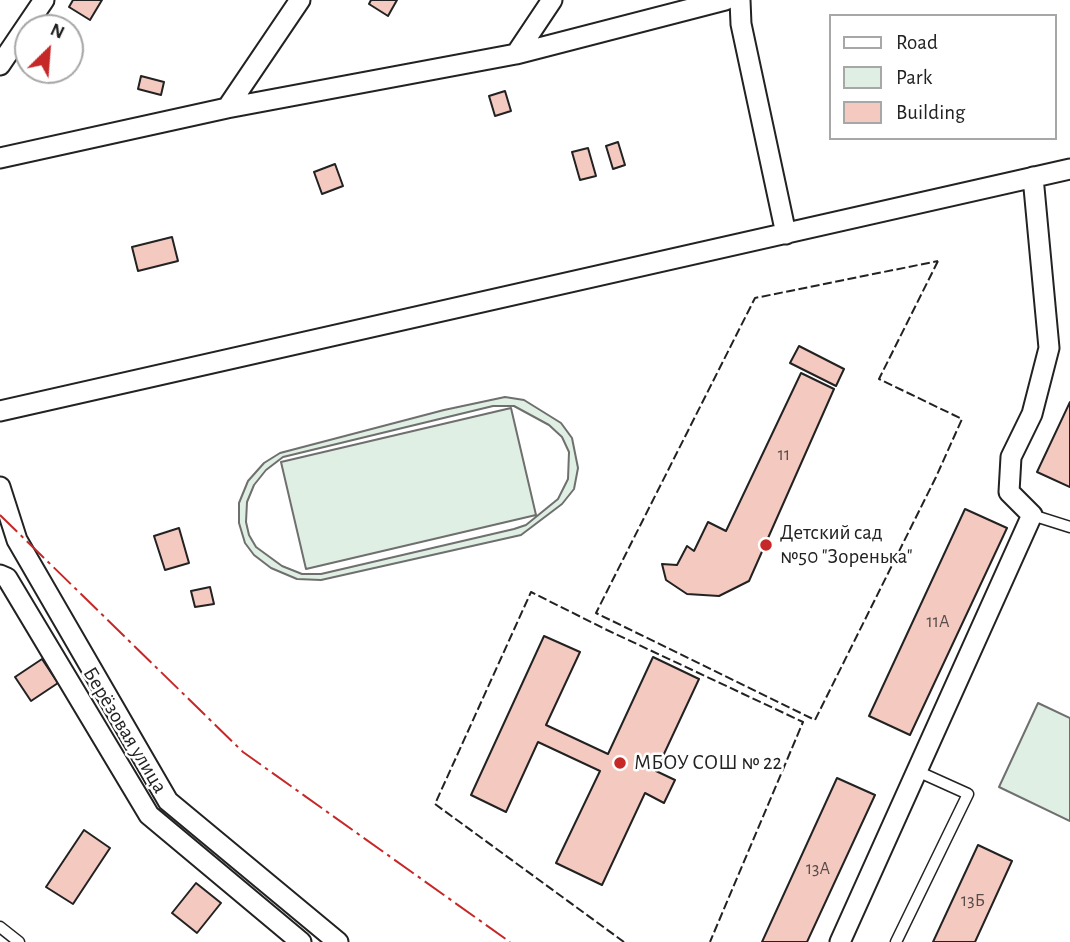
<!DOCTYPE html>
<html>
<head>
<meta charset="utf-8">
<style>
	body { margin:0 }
	#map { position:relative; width:1070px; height:942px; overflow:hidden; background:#fff; font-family:"Alegreya Sans",sans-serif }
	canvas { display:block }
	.legend { position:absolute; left:829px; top:14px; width:228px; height:126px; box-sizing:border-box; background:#fff; border:2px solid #a7a7a7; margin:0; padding:9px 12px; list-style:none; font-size:21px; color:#222 }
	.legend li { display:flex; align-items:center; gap:14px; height:35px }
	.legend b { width:35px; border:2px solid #a7a7a7 }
	.north { position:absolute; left:14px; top:14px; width:70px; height:70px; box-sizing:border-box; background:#fff; border:2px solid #a7a7a7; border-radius:50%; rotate:25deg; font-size:19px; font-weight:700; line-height:28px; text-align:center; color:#222 }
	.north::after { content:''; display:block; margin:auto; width:24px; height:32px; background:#c62828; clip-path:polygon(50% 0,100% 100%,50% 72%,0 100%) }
</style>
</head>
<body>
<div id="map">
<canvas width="1070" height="942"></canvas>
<ul class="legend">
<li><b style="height:9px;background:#fff"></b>Road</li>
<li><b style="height:19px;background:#e0efe3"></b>Park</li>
<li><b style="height:19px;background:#f3c9c0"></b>Building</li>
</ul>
<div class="north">N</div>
</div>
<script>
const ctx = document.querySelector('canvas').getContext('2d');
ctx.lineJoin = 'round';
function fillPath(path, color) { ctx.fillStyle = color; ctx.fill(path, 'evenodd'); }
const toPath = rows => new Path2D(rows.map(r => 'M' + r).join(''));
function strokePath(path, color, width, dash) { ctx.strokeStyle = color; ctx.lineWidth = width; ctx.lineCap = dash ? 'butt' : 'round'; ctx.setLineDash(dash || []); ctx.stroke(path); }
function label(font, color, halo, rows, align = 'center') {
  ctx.font = font + ' "Alegreya Sans",sans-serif'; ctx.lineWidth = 5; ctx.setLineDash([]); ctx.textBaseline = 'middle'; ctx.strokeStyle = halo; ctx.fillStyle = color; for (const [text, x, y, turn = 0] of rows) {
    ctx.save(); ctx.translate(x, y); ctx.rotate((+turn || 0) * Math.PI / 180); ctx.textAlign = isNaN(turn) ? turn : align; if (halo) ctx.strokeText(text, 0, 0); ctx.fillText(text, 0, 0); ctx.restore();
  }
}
const green = toPath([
	[505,397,524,400,561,423,572,438,578,468,574,489,562,504,521,535,321,580,297,579,271,568,254,555,245,543,239,523,239,503,248,481,264,463,280,453,444,410,505,397],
	[493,406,514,406,549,425,562,437,569,452,568,479,558,499,526,525,514,529,321,574,302,574,282,566,256,547,249,535,246,522,247,502,254,485,266,470,283,457,493,406],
	[511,408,536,515,306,569,281,462,511,408],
	[1038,703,1070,718,1070,821,999,787,1038,703]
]);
fillPath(green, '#e0efe3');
strokePath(green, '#6f6f6f', 2);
const building = toPath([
	[73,0,102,0,90,20,69,7,73,0],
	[371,0,397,0,388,16,369,4,371,0],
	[141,76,164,82,161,95,138,89,141,76],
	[505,91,511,111,495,116,489,96,505,91],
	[618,142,625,165,613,169,606,146,618,142],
	[588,148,596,176,580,180,572,152,588,148],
	[335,164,343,186,322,194,314,172,335,164],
	[172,237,178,261,138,271,132,247,172,237],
	[799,346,844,369,836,386,790,363,799,346],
	[801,373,834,389,749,581,719,596,687,594,666,580,662,564,677,565,687,546,694,551,708,522,726,531,801,373],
	[1070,402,1070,487,1037,472,1070,402],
	[965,509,1007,528,910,735,869,716,965,509],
	[179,528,189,563,165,570,154,536,179,528],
	[210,587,214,604,195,607,191,591,210,587],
	[544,636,580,652,546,725,608,754,653,657,699,679,656,771,675,780,664,803,645,793,602,885,556,863,600,771,538,742,506,812,471,795,544,636],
	[42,659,58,683,31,701,15,677,42,659],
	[837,778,875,795,807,942,762,942,837,778],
	[84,830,110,848,73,904,46,887,84,830],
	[978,845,1012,861,975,942,933,942,978,845],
	[196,883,221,903,197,933,172,913,196,883]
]);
fillPath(building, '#f3c9c0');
strokePath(building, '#222', 2);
const service = toPath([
	[1032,515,1070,527],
	[0,927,19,942],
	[896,942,968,794,917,771]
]);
const minor = toPath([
	[740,0,741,24,786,234],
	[516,54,552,0],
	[0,65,44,0],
	[227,108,300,0],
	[0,158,227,108,516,54,725,0],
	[0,411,1070,169],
	[0,487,17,540,168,801,338,942],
	[0,575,7,578,149,815,301,942],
	[840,942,1032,515,1009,492,1011,457,1032,414,1049,348,1033,177]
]);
strokePath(service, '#222', 13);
strokePath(minor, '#222', 23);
strokePath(service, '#fff', 10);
strokePath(minor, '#fff', 19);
strokePath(toPath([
	[938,261,879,379,962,419,936,477,815,720,596,613,755,298,938,261],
	[624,942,435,804,531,592,607,630,803,722,710,942]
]), '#222', 2, [9, 3.5]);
strokePath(toPath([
	[0,515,243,752,510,942]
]), '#c62828', 2, [24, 5, 3.5, 5]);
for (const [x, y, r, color] of [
	[766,545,7,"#c62828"],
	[620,763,7,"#c62828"]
]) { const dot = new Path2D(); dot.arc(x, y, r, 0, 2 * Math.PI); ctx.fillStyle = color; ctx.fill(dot); strokePath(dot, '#fff', 2.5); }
label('18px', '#564c4a', null, [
	["11",784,455],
	["11А",938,622],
	["13А",818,869],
	["13Б",973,901]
]);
label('21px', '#222', '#fff', [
	["Детский сад",780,533],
	["№50 \"Зоренька\"",780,557],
	["МБОУ СОШ № 22",634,763]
], 'left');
label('21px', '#222', '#fff', [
	["Берёзовая улица",125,730,59]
]);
</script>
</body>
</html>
